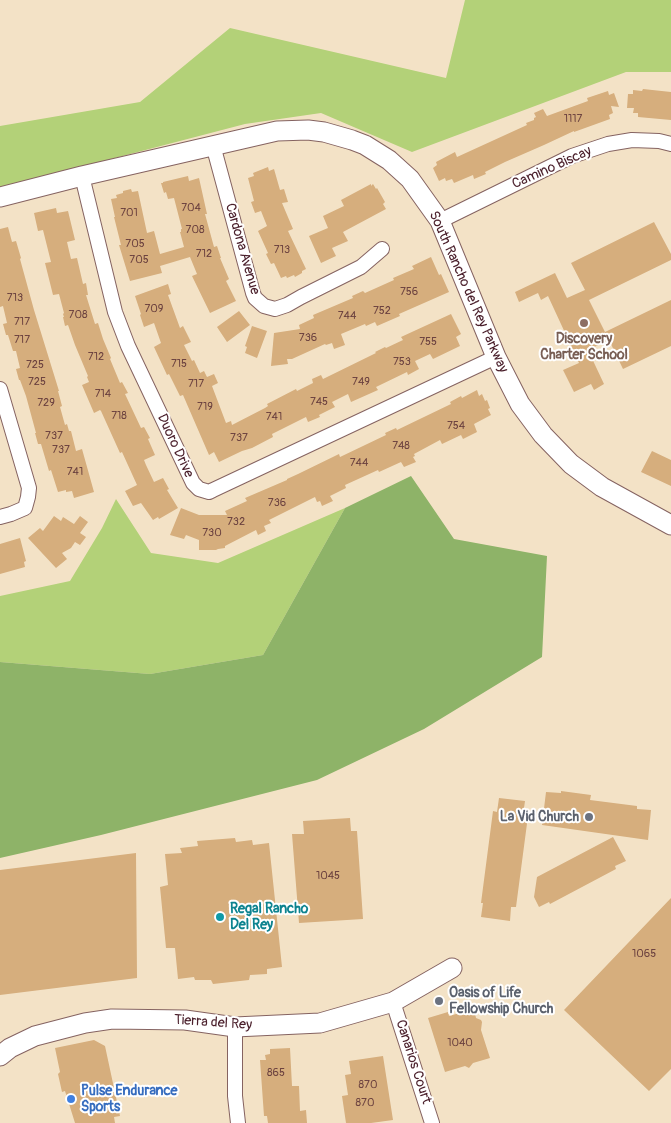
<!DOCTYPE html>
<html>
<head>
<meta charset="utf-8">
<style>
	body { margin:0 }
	canvas { display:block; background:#f3e2c6 }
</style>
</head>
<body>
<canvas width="671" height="1123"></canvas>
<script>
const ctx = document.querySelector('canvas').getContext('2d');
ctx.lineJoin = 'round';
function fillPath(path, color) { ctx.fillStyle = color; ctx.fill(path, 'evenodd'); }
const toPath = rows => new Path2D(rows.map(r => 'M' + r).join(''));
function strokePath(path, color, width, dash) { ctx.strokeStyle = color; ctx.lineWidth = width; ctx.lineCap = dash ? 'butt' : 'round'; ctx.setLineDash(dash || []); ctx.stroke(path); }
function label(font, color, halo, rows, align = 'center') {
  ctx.font = font + ' Pangolin,sans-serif'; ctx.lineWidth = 4; ctx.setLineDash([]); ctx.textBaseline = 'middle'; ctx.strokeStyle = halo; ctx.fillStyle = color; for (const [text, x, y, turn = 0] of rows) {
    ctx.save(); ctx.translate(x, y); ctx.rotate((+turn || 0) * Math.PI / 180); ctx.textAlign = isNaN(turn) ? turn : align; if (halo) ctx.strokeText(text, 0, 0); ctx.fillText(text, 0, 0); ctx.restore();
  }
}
fillPath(toPath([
	[465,0,671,0,671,72,626,72,412,152,321,113,245,124,0,188,0,126,140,102,230,28,446,78],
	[116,499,151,553,218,563,345,508,263,655,150,674,0,662,0,596,70,581,102,528]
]), '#b3d178');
fillPath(toPath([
	[411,476,454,539,547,556,542,657,424,729,317,780,101,835,0,858,0,662,150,674,263,655,345,508]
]), '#8eb368');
fillPath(toPath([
	[643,89,671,92,671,120,638,117,638,113,633,113,634,108,627,108,628,94,633,94,633,90,642,91],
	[608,91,609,95,614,93,619,107,611,106,613,113,609,115,610,119,574,132,574,131,544,145,505,162,485,172,486,174,474,179,473,175,454,183,452,179,446,181,445,178,439,181,433,168,437,165,436,162,455,152,457,157,527,125,526,123,534,120,534,118,536,117,534,113,543,109,547,116,588,101,587,98],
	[268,167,269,171,274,169,280,190,284,189,288,202,282,203,293,229,288,231,306,269,302,271,302,273,295,277,294,275,287,278,286,276,281,278,274,263,271,264,266,254,268,253,258,231,267,226,261,211,255,213,251,202,254,201,248,178,254,176,253,173],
	[188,176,189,181,199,178,207,214,205,214,214,247,217,246,221,258,220,258,229,279,226,281,236,301,210,313,192,276,197,274,190,257,160,266,162,273,130,281,119,245,121,245,114,217,115,217,111,199,117,198,116,195,123,193,123,191,131,189,132,192,138,191,147,233,154,231,160,254,184,247,180,232,181,232,181,229,182,229,174,198,168,199,166,192,164,193,161,183,163,183,163,182],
	[371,184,371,186,373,184,376,189,377,188,385,202,383,204,386,209,343,232,348,241,332,248,336,256,321,263,309,236,328,228,323,216,344,206,341,200],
	[56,208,57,213,68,211,75,240,67,242,71,259,77,258,83,284,86,283,88,295,86,295,95,324,98,323,103,339,111,358,110,359,120,383,122,382,128,393,125,394,141,428,144,427,150,438,148,439,155,455,144,460,146,465,154,482,163,478,169,489,167,490,178,508,159,519,158,517,153,520,141,503,133,506,125,491,137,485,122,452,120,453,101,411,100,410,94,413,82,385,89,382,87,377,88,376,75,345,68,325,65,326,63,317,64,317,63,314,64,313,59,294,53,295,45,263,51,262,43,230,38,231,34,213],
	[654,222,671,254,671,260,589,300,605,332,671,300,671,346,623,369,609,340,588,350,604,384,594,390,591,384,574,392,563,370,579,363,548,296,541,300,538,293,519,302,515,292,555,273,567,298,585,290,571,263],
	[8,227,12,242,16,241,21,258,20,259,34,310,59,391,58,391,62,406,60,407,65,425,67,424,69,431,71,431,76,451,82,449,94,492,74,498,72,491,66,492,66,490,58,492,51,470,49,471,41,444,38,444,35,433,36,433,26,396,20,380,19,380,16,369,20,368,16,351,13,351,8,335,6,335,3,324,7,323,3,306,0,307,0,229],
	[431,257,439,275,441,274,449,292,399,314,400,316,377,326,375,322,366,326,365,324,341,334,345,345,334,349,332,343,326,345,325,344,292,359,287,359,288,364,271,366,274,333,300,329,299,325,314,318,313,315,353,298,352,296,363,291,365,293,394,280,393,278,414,269,412,266],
	[168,284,171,294,168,295,180,328,183,326,191,342,184,345,192,361,194,360,200,373,204,371,207,377,214,374,218,383,212,386,226,423,231,421,232,425,265,408,268,406,267,404,296,389,297,391,313,383,312,379,321,375,323,379,376,353,375,352,385,347,386,348,403,340,401,337,451,314,461,334,456,337,460,346,433,359,430,354,415,361,419,369,408,375,407,372,376,387,378,390,351,402,348,394,332,402,335,407,319,415,320,417,308,422,306,417,272,434,273,437,252,448,242,451,219,462,214,452,209,455,183,395,180,396,169,374,167,375,154,347,161,343,154,323,144,327,140,315,141,314,135,296],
	[239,311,250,325,227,342,217,327],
	[252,326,267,331,257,358,245,353,247,347,245,346],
	[477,390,479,396,482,394,485,401,487,400,490,408,488,409,491,415,474,424,477,432,463,439,461,435,442,444,440,440,414,454,415,456,413,457,416,462,404,467,401,462,379,472,378,470,345,485,346,488,330,496,333,501,322,506,320,501,317,502,315,497,269,520,271,523,264,526,266,531,258,535,256,530,225,546,225,548,218,549,216,550,199,550,199,540,186,535,184,539,170,535,181,508,199,515,227,515,225,511,247,501,245,498,287,480,287,479,298,474,339,454,340,457,386,435,385,433,396,428,397,430,451,404,450,402,461,396,462,398],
	[652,451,671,460,671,486,641,472],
	[54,516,61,521,63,517,74,524,80,516,88,522,80,533,86,537,80,545,75,542,71,548,62,553,67,559,56,568,28,538,40,528,43,531],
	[20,538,26,561,24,562,25,567,0,574,0,544],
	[561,791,591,795,590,800,637,806,637,809,651,810,648,840,542,825,546,792,561,793],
	[499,798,525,801,523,815,528,816,516,907,511,907,510,921,481,917,483,903,481,903,493,811,497,812],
	[350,818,351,831,357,831,363,919,299,923,292,834,304,834,303,821],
	[613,837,626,861,615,866,616,869,550,904,549,902,539,907,534,897,537,877],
	[235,838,236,842,252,840,253,845,269,843,282,967,267,969,267,974,250,975,249,980,213,984,211,980,195,980,194,977,178,979,175,948,166,948,160,887,168,885,165,854,182,853,180,848,198,846,197,841],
	[136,853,137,978,0,995,0,870],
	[671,898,671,1069,649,1091,564,1010],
	[474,1009,476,1018,481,1020,482,1022,481,1030,490,1058,473,1063,469,1068,465,1066,445,1072,428,1018,448,1012,449,1016],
	[94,1040,105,1046,120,1116,114,1117,115,1123,75,1123,65,1091,62,1092,58,1074,60,1072,55,1048],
	[290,1048,292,1086,299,1086,300,1111,306,1110,307,1123,268,1123,267,1116,264,1116,260,1060,266,1060,265,1055,270,1054,270,1049],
	[383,1056,393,1120,371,1123,346,1123,342,1096,348,1095,345,1075,351,1074,349,1061]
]), '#d6ae7d');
const street = toPath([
	[213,145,253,293,255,298,264,306,275,309,287,305,301,297,361,267,382,249],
	[82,176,115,312,128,346,193,483,199,489,209,492,213,490,496,357],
	[440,221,572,156,608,144,632,140,659,141,671,144],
	[0,389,29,488,28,497,25,508,11,514,0,517],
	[393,1002,432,1123],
	[235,1027,235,1096,238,1123]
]);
const secondary = toPath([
	[0,197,82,176,277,131,308,130,324,132,352,140,365,145,389,160,410,179,440,221,496,357,520,404,543,435,571,464,602,487,671,525],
	[0,1056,10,1048,35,1036,85,1023,112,1019,185,1020,235,1027,320,1023,393,1002,452,968]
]);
strokePath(street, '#856361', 16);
strokePath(secondary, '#856361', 21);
strokePath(street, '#fff', 14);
strokePath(secondary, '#fff', 19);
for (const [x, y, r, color] of [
	[584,323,5,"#8d6e63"],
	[589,817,5,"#6b7280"],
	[220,917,5,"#0f9aa8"],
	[439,1001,5,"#6b7280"],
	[71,1099,5,"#3f7fe0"]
]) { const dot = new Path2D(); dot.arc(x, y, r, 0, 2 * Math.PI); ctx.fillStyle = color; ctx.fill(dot); strokePath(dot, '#fff', 2); }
label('11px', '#6d4340', null, [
	["1117",573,119],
	["704",191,208],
	["701",129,213],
	["708",195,230],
	["705",135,244],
	["713",282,250],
	["712",204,254],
	["705",139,260],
	["756",409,292],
	["713",15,298],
	["709",154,309],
	["752",382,311],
	["708",78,315],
	["744",347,316],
	["717",22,322],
	["736",308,338],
	["717",22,340],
	["755",428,342],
	["712",96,357],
	["753",402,362],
	["715",179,364],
	["725",35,365],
	["725",37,382],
	["749",361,382],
	["717",196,384],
	["714",103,394],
	["745",319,402],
	["729",46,403],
	["719",205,407],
	["718",119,416],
	["741",274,417],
	["754",456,426],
	["737",54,436],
	["737",239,438],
	["748",401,446],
	["737",61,450],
	["744",359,463],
	["741",75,472],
	["736",277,503],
	["732",236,522],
	["730",212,533],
	["1045",328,876],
	["1065",644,954],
	["1040",460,1043],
	["865",276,1073],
	["870",368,1085],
	["870",365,1103]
]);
label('14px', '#4a1f2b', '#fff', [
	["Camino Biscay",552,168,-24],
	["Cardona Avenue",242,249,74],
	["South Rancho del Rey Parkway",468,292,66],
	["Duoro Drive",175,446,65],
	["Tierra del Rey",213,1023,4],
	["Canarios Court",413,1062,72]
]);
label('bold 14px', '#785e54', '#fff', [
	["Discovery",584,339],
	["Charter School",584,355]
]);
label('bold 14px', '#5b616d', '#fff', [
	["La Vid Church",579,817],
	["Oasis of Life",449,993,"left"],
	["Fellowship Church",449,1009,"left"]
], 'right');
label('bold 14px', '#0d838f', '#fff', [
	["Regal Rancho",230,909],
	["Del Rey",230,925]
], 'left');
label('bold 14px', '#366cbe', '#fff', [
	["Pulse Endurance",81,1091],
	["Sports",81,1107]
], 'left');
</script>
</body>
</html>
